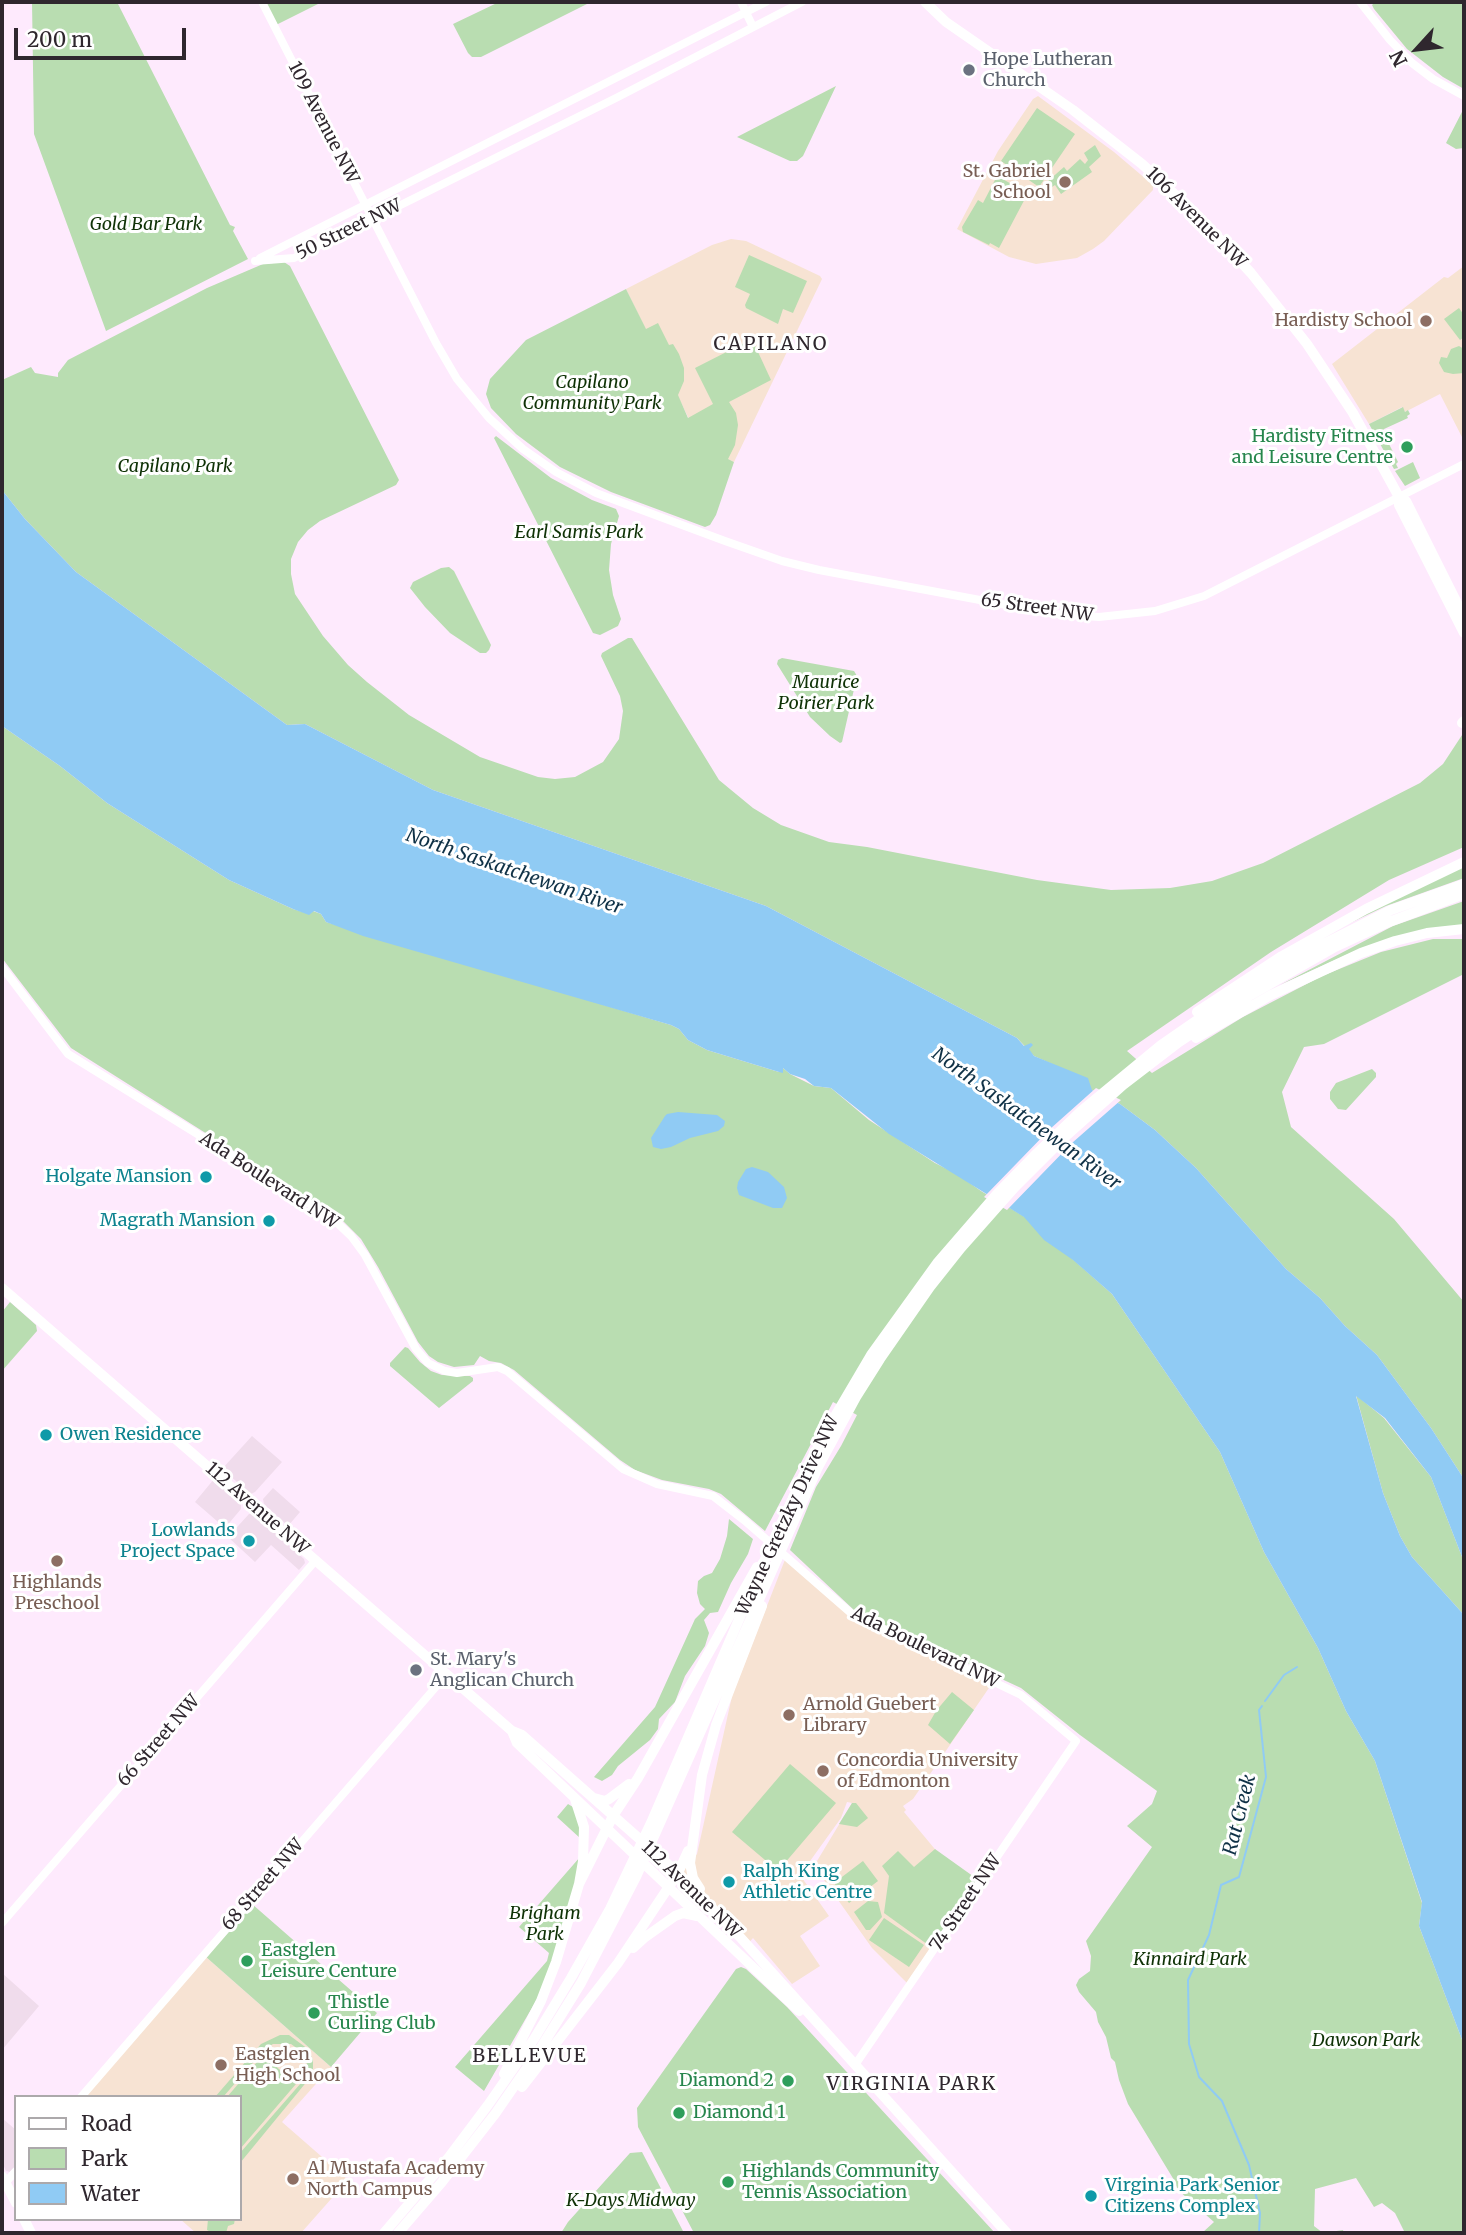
<!DOCTYPE html>
<html>
<head>
<meta charset="utf-8">
<style>
	body { margin:0 }
	#map { position:relative; width:1466px; height:2235px; overflow:hidden; background:#feeafd; font-family:Merriweather,serif }
	canvas { display:block }
	.frame { position:absolute; inset:0; border:4px solid #2f272e; pointer-events:none }
	.legend { position:absolute; left:14px; top:2095px; width:228px; height:126px; box-sizing:border-box; background:#fff; border:2px solid #aca9ab; margin:0; padding:9px 12px; list-style:none; font-size:21px; color:#2f272e }
	.legend li { display:flex; align-items:center; gap:14px; height:35px }
	.legend b { width:35px; border:2px solid #aca9ab }
	.north { position:absolute; left:1382px; top:14px; width:70px; height:70px; -webkit-text-stroke:5px #fff; paint-order:stroke; rotate:243deg; font-size:19px; font-weight:700; line-height:28px; text-align:center; color:#2f272e }
	.north::after { content:''; display:block; margin:auto; width:24px; height:32px; background:#2f272e; clip-path:polygon(50% 0,100% 100%,50% 72%,0 100%) }
	.scale { position:absolute; left:14px; top:28px; width:172px; height:32px; box-sizing:border-box; border:4px solid #2f272e; border-top:0; padding-left:9px; font-size:21px; line-height:24px; white-space:nowrap; color:#2f272e; -webkit-text-stroke:5px #fff; paint-order:stroke }
</style>
</head>
<body>
<div id="map">
<canvas width="1466" height="2235"></canvas>
<div class="frame"></div>
<ul class="legend">
<li><b style="height:9px;background:#fff"></b>Road</li>
<li><b style="height:19px;background:#b9ddb1"></b>Park</li>
<li><b style="height:19px;background:#90cbf4"></b>Water</li>
</ul>
<div class="north">N</div>
<div class="scale">200 m</div>
</div>
<script>
const ctx = document.querySelector('canvas').getContext('2d');
ctx.lineJoin = 'round';
function fillPath(path, color) { ctx.fillStyle = color; ctx.fill(path, 'evenodd'); }
const toPath = rows => new Path2D(rows.map(r => 'M' + r).join(''));
function strokePath(path, color, width, dash) { ctx.strokeStyle = color; ctx.lineWidth = width; ctx.lineCap = dash ? 'butt' : 'round'; ctx.setLineDash(dash || []); ctx.stroke(path); }
function label(font, color, halo, rows, align = 'center') {
  ctx.font = font + ' Merriweather,serif'; ctx.lineWidth = 6; ctx.setLineDash([]); ctx.textBaseline = 'middle'; ctx.strokeStyle = halo; ctx.fillStyle = color; for (const [text, x, y, turn = 0] of rows) {
    ctx.save(); ctx.translate(x, y); ctx.rotate((+turn || 0) * Math.PI / 180); ctx.textAlign = isNaN(turn) ? turn : align; if (halo) ctx.strokeText(text, 0, 0); ctx.fillText(text, 0, 0); ctx.restore();
  }
}
fillPath(toPath([
	[252,1436,282,1462,255,1492,251,1494,222,1469],
	[214,1479,241,1502,241,1509,225,1528,195,1502],
	[273,1488,300,1512,288,1526,264,1504,263,1499],
	[253,1513,304,1559,305,1563,299,1570,271,1545,255,1562,228,1537,249,1514],
	[2,1973,39,2006,2,2050],
	[2,2118,16,2130,16,2165,10,2172,6,2171,2,2162]
]), '#f0dcec');
fillPath(toPath([
	[1038,96,1114,152,1153,185,1153,190,1104,241,1093,249,1077,258,1036,264,1009,257,957,229,998,151,1033,99],
	[731,239,746,241,820,276,822,279,734,462,703,448,626,289,712,245],
	[1464,266,1464,441,1440,394,1405,412,1402,407,1369,424,1332,364,1444,277,1448,278],
	[786,1557,846,1610,993,1682,913,1799,903,1806,906,1810,904,1812,939,1854,977,1879,907,1983,872,1948,814,1866,852,1803,847,1802,841,1818,800,1875,829,1916,800,1936,820,1966,792,1984,753,1938,747,1945,678,1873,697,1854,732,1696],
	[206,1957,331,2067,282,2122,345,2177,347,2181,301,2233,196,2233,180,2219,240,2219,240,2097,85,2097]
]), '#f7e3d3');
fillPath(toPath([
	[32,2,117,2,230,225,235,227,233,231,248,259,106,331,34,134],
	[262,2,322,2,274,26],
	[499,2,591,2,481,57,472,57,468,53,453,24],
	[1375,2,1464,2,1464,89,1443,77,1407,49,1374,9,1372,5],
	[836,86,803,156,797,161,790,161,737,137],
	[1037,108,1075,134,1039,187,1001,161],
	[1464,108,1464,148,1456,149,1446,143],
	[1095,145,1101,156,1089,167,1092,172,1061,194,1055,185,1052,187,1048,181,1064,167,1067,171,1080,159,1085,164,1088,160,1084,153],
	[997,176,1028,193,999,248,990,243,989,245,963,232,962,227,978,200,983,203],
	[749,255,807,281,793,313,783,309,778,324,746,308,745,305,750,294,735,287],
	[284,262,290,266,399,480,396,485,320,521,308,530,298,542,291,559,291,574,295,594,323,636,348,665,367,682,409,715,480,757,538,777,555,779,575,777,603,762,619,739,623,711,620,696,601,656,602,653,628,638,632,638,719,780,753,808,781,825,829,842,867,847,1037,880,1111,890,1170,888,1212,881,1263,863,1420,783,1443,764,1464,732,1464,847,1389,880,1271,952,1127,1051,1152,1073,1243,1017,1322,976,1381,952,1433,939,1464,939,1464,974,1324,1044,1304,1047,1282,1092,1291,1127,1394,1219,1464,1302,1464,1479,1431,1428,1377,1355,1345,1326,1320,1298,1286,1269,1196,1168,1155,1130,1120,1104,1092,1090,1061,1068,1034,1056,1017,1038,766,906,433,790,305,724,287,725,76,572,25,519,2,490,2,380,31,367,35,373,58,377,58,373,68,360,207,288,263,264],
	[626,289,646,329,658,323,669,345,673,344,679,354,684,368,684,381,678,395,688,418,713,404,695,368,752,339,771,380,729,402,736,413,738,425,735,445,728,459,734,462,716,515,710,525,705,527,611,492,560,467,516,434,491,408,486,394,490,379,526,340],
	[1459,308,1464,315,1464,337,1460,340,1444,319],
	[1459,346,1464,349,1464,373,1453,374,1444,372,1439,363,1441,357,1447,358,1451,349],
	[1403,407,1405,412,1408,410,1410,414,1407,416,1408,418,1384,429,1380,437,1382,440,1387,440,1398,462,1396,464,1398,468,1394,469,1369,424],
	[496,436,551,478,592,500,616,509,619,516,611,544,609,570,613,595,621,619,618,626,600,635,593,633,494,438],
	[1413,462,1420,478,1405,486,1395,471],
	[449,567,454,571,491,645,489,650,486,653,480,653,450,633,425,607,410,588,413,582,441,568],
	[782,658,854,671,857,676,842,742,840,743,830,736,810,717,777,664,778,660],
	[2,726,60,766,107,803,229,880,293,909,309,914,313,911,321,914,326,922,671,1025,679,1029,688,1040,707,1050,779,1072,783,1072,783,1068,790,1074,814,1086,831,1088,869,1120,935,1163,957,1174,981,1191,1025,1217,1112,1294,1220,1452,1264,1552,1318,1648,1346,1711,1375,1761,1422,1903,1419,1926,1464,2045,1464,2233,1405,2233,1395,2213,1382,2203,1374,2207,1356,2178,1315,2189,1314,2226,1323,2233,1343,2230,1344,2233,1202,2233,1214,2222,1178,2190,1174,2180,1128,2104,1119,2080,1115,2062,1111,2058,1106,2037,1098,2022,1096,2012,1079,1992,1076,1985,1079,1979,1090,1971,1091,1956,1086,1941,1152,1847,1127,1826,1152,1804,1157,1791,1080,1735,1021,1688,855,1611,790,1550,816,1487,841,1446,857,1415,833,1402,765,1531,721,1494,709,1489,662,1480,635,1470,620,1460,514,1370,501,1363,489,1361,480,1356,474,1365,454,1367,438,1362,429,1356,418,1342,378,1267,361,1239,340,1218,71,1048,2,958],
	[1464,865,1464,878,1386,906,1348,924,1413,889],
	[1464,901,1464,925,1355,951,1280,985,1393,926],
	[1372,1069,1376,1073,1376,1077,1346,1110,1338,1109,1330,1099,1330,1092,1336,1083],
	[10,1302,36,1325,37,1331,2,1371,2,1312],
	[405,1347,408,1348,420,1362,431,1371,442,1375,470,1376,473,1378,473,1381,439,1408,390,1366,390,1363],
	[1356,1395,1384,1418,1431,1477,1464,1562,1464,1615,1412,1557,1400,1536,1383,1493],
	[729,1519,753,1539,748,1554,731,1583,718,1612,710,1613,704,1620,709,1633,705,1646,685,1676,675,1702,659,1719,658,1729,650,1740,618,1766,612,1775,602,1781,594,1777,655,1707,695,1619,705,1609,700,1604,697,1593,698,1581,704,1576,712,1573,720,1559,727,1536],
	[952,1692,974,1710,950,1744,928,1725,936,1711],
	[790,1764,836,1803,778,1871,732,1832],
	[852,1803,856,1803,868,1818,857,1827,839,1824],
	[568,1804,573,1807,580,1819,583,1841,581,1861,555,1955,537,1999,484,2091,455,2067,547,1961,549,1953,519,1927,580,1857,581,1839,557,1817],
	[935,1849,977,1879,931,1947,884,1913,889,1876,882,1866,898,1851,914,1867],
	[863,1861,878,1881,849,1903,834,1883],
	[868,1901,878,1902,882,1917,870,1930,866,1930,854,1912],
	[252,1904,377,2013,331,2067,206,1957],
	[884,1918,924,1945,909,1967,869,1940],
	[741,1967,746,1969,787,2007,995,2233,694,2233,638,2127,637,2108,736,1969],
	[280,2035,289,2035,308,2049,313,2060,313,2074,240,2163,240,2153,301,2083,306,2075,307,2064,304,2058,298,2049,291,2044,273,2044,266,2048,223,2097,215,2097,261,2044],
	[263,2055,296,2084,240,2149,240,2097,227,2097],
	[642,2152,684,2233,561,2233,568,2222,630,2153],
	[208,2219,235,2219,234,2224,228,2226,226,2233,213,2233,207,2230]
]), '#b9ddb1');
fillPath(toPath([
	[2,490,25,519,76,572,287,725,305,724,433,790,766,906,1017,1038,1024,1046,1031,1043,1033,1045,1029,1049,1034,1056,1088,1078,1092,1090,1120,1104,1155,1130,1196,1168,1286,1269,1320,1298,1345,1326,1377,1355,1431,1428,1464,1479,1464,1562,1431,1477,1385,1418,1356,1396,1383,1493,1400,1536,1412,1557,1464,1615,1464,2045,1419,1926,1422,1902,1375,1761,1346,1711,1318,1648,1264,1552,1220,1452,1112,1294,1073,1260,1044,1240,1024,1217,889,1134,831,1088,814,1086,805,1079,790,1074,783,1068,783,1073,779,1072,707,1050,688,1040,679,1029,671,1025,363,936,326,922,321,914,314,911,309,915,293,909,229,880,107,803,60,766,2,726],
	[678,1112,717,1115,725,1121,724,1126,718,1131,690,1138,671,1147,661,1149,653,1147,651,1138,665,1116,667,1114],
	[752,1167,768,1172,784,1187,787,1198,782,1208,773,1208,739,1195,737,1188,738,1182,746,1169]
]), '#90cbf4');
fillPath(toPath([
	[1096,1088,1121,1100,1072,1143,1007,1210,984,1197,1050,1129]
]), '#feeafd');
strokePath(toPath([
	[1265,1701,1284,1675,1297,1667],
	[1259,2233,1260,2213,1249,2165,1222,2101,1199,2077,1189,2044,1188,1980,1209,1935,1221,1885,1239,1877,1266,1777,1259,1710,1262,1706]
]), '#90cbf4', 2);
strokePath(toPath([
	[262,2,436,343,457,379,489,418,523,449,556,472,596,493,725,541,782,561,819,570,1055,614,1099,617,1155,611,1204,596,1464,464],
	[741,2,753,27],
	[1360,2,1390,40,1412,63,1433,79,1464,96],
	[260,258,766,2],
	[255,261,294,258,616,98,802,2],
	[2,967,68,1054,330,1216,351,1236,365,1255,416,1349,428,1363,445,1371,457,1373,498,1367,507,1371,623,1469,657,1484,713,1496,744,1520,852,1614,1021,1695,1076,1741,855,2065],
	[2,1923,316,1560],
	[81,2097,447,1674],
	[5,2183,16,2171]
]), '#fff', 8);
strokePath(toPath([
	[925,2,946,22,1073,110,1142,164,1198,216,1251,273,1307,344,1353,413,1399,497,1406,501,1464,617],
	[1399,497,1399,505,1464,633],
	[1462,723,1464,721],
	[1197,1012,1282,956,1366,909,1464,862],
	[1196,1038,1271,995,1361,953,1395,941,1427,933,1464,929],
	[2,1288,512,1731,522,1735,678,1873,740,1937,1007,2233],
	[512,1731,517,1743,799,2011],
	[594,1798,605,1801,609,1799,629,1784],
	[579,1884,613,1816,638,1778,757,1567],
	[700,1889,693,1878,690,1863,702,1775,716,1725,762,1606],
	[633,1948,644,1938,675,1916,683,1913,697,1916],
	[504,2074,541,2001,556,1962,579,1884,583,1861,584,1827,575,1799],
	[522,2087,618,1963,678,1873,688,1851],
	[2,2176,16,2203],
	[24,2219,31,2233],
	[384,2233,449,2157,488,2105,534,2039,571,1978,610,1909,651,1823,769,1550,807,1468,828,1428,871,1355,938,1262,996,1195,1037,1153,1081,1111,1161,1045,1226,1000,1298,957,1391,910,1464,884],
	[398,2233,442,2182,495,2114,542,2046,581,1983,636,1877,818,1467,856,1397,880,1359,930,1287,961,1248,1015,1187,1067,1135,1123,1085,1179,1042,1249,996,1335,947,1389,922,1464,894]
]), '#fff', 10);
for (const [x, y, r, color] of [
	[969,70,7,"#6b7280"],
	[1065,182,7,"#8d6e63"],
	[1426,321,7,"#8d6e63"],
	[1407,447,7,"#2e9e5b"],
	[206,1177,7,"#0f9aa8"],
	[269,1221,7,"#0f9aa8"],
	[46,1435,7,"#0f9aa8"],
	[249,1541,7,"#0f9aa8"],
	[57,1561,7,"#8d6e63"],
	[416,1670,7,"#6b7280"],
	[789,1715,7,"#8d6e63"],
	[823,1771,7,"#8d6e63"],
	[729,1882,7,"#0f9aa8"],
	[247,1961,7,"#2e9e5b"],
	[314,2013,7,"#2e9e5b"],
	[221,2065,7,"#8d6e63"],
	[788,2081,7,"#2e9e5b"],
	[679,2113,7,"#2e9e5b"],
	[293,2179,7,"#8d6e63"],
	[728,2182,7,"#2e9e5b"],
	[1091,2196,7,"#0f9aa8"]
]) { const dot = new Path2D(); dot.arc(x, y, r, 0, 2 * Math.PI); ctx.fillStyle = color; ctx.fill(dot); strokePath(dot, '#fff', 2.5); }
label('18px', '#5b616d', '#fff', [
	["Hope Lutheran",983,60],
	["Church",983,81],
	["St. Mary's",430,1660],
	["Anglican Church",430,1681]
], 'left');
label('18px', '#2f272e', '#fff', [
	["109 Avenue NW",323,123,63],
	["106 Avenue NW",1196,218,45],
	["50 Street NW",349,230,-26],
	["65 Street NW",1037,608,8],
	["Ada Boulevard NW",269,1181,33],
	["112 Avenue NW",257,1509,41],
	["Wayne Gretzky Drive NW",788,1516,-65],
	["Ada Boulevard NW",925,1648,26],
	["66 Street NW",159,1741,-49],
	["68 Street NW",263,1885,-49],
	["112 Avenue NW",691,1890,44],
	["74 Street NW",966,1903,-56]
]);
label('18px', '#785e54', '#fff', [
	["St. Gabriel",1051,172,"right"],
	["School",1051,193,"right"],
	["Hardisty School",1412,321,"right"],
	["Highlands",57,1583,"center"],
	["Preschool",57,1604,"center"],
	["Arnold Guebert",803,1705],
	["Library",803,1726],
	["Concordia University",837,1761],
	["of Edmonton",837,1782],
	["Eastglen",235,2055],
	["High School",235,2076],
	["Al Mustafa Academy",307,2169],
	["North Campus",307,2190]
], 'left');
label('italic 18px', '#0f3206', '#fff', [
	["Gold Bar Park",146,225],
	["Capilano",592,383],
	["Community Park",592,404],
	["Capilano Park",175,467],
	["Earl Samis Park",579,533],
	["Maurice",826,683],
	["Poirier Park",826,704],
	["Brigham",545,1914],
	["Park",545,1935],
	["Kinnaird Park",1190,1960],
	["Dawson Park",1366,2041],
	["K-Days Midway",631,2201]
]);
label('18px', '#27864d', '#fff', [
	["Hardisty Fitness",1393,437,"right"],
	["and Leisure Centre",1393,458,"right"],
	["Eastglen",261,1951],
	["Leisure Centure",261,1972],
	["Thistle",328,2003],
	["Curling Club",328,2024],
	["Diamond 2",774,2081,"right"],
	["Diamond 1",693,2113],
	["Highlands Community",742,2172],
	["Tennis Association",742,2193]
], 'left');
label('18px', '#0d838f', '#fff', [
	["Holgate Mansion",192,1177],
	["Magrath Mansion",255,1221],
	["Owen Residence",60,1435,"left"],
	["Lowlands",235,1531],
	["Project Space",235,1552],
	["Ralph King",743,1872,"left"],
	["Athletic Centre",743,1893,"left"],
	["Virginia Park Senior",1105,2186,"left"],
	["Citizens Complex",1105,2207,"left"]
], 'right');
ctx.letterSpacing = '2px';
label('19px', '#2f272e', '#fff', [
	["CAPILANO",771,345],
	["BELLEVUE",530,2057],
	["VIRGINIA PARK",912,2085]
]);
ctx.letterSpacing = '0px';
label('italic 19px', '#0f3146', '#fff', [
	["North Saskatchewan River",514,872,19],
	["North Saskatchewan River",1026,1119,36],
	["Rat Creek",1240,1815,-76]
]);
</script>
</body>
</html>
